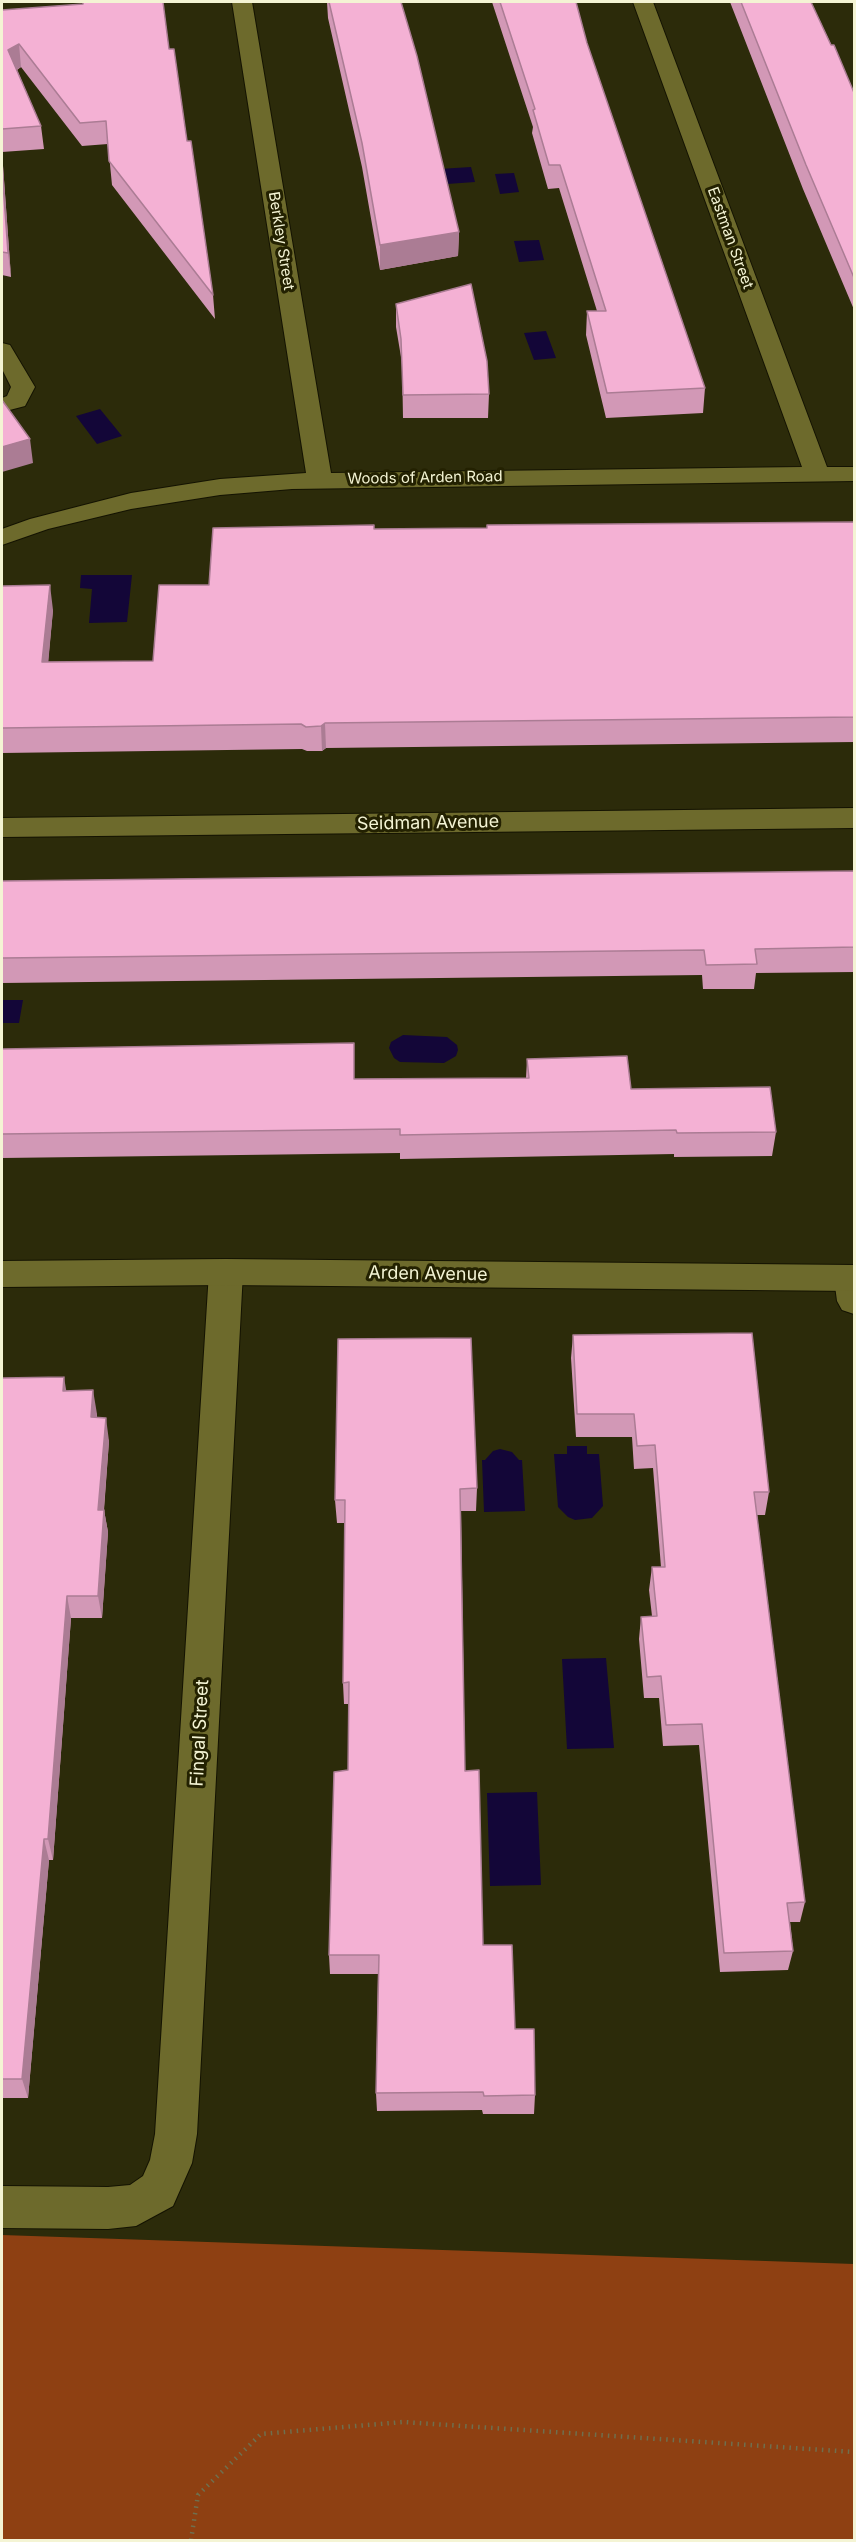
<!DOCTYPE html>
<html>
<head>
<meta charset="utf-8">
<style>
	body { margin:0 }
	#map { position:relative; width:856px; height:2542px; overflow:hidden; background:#2c2b0a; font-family:Inter,sans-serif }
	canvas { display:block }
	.frame { position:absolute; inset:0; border:3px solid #f4f4d4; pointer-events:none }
</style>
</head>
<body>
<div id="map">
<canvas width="856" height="2542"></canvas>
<div class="frame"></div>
</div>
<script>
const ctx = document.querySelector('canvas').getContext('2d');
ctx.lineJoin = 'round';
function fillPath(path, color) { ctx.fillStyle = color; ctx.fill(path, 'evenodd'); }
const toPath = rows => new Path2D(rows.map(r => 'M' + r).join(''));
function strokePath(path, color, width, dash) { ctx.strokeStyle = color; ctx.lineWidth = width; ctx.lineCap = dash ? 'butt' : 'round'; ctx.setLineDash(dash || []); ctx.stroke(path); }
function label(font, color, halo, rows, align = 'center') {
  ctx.font = font + ' Inter,sans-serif'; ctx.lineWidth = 6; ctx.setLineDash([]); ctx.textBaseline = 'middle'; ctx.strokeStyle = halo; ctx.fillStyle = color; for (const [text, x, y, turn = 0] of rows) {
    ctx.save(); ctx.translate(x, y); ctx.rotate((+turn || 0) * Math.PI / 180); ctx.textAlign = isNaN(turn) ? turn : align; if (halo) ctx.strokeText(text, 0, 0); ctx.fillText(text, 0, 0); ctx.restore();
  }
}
fillPath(toPath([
	[2,2235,854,2264,854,2540,2,2540]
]), '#8e4012');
fillPath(toPath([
	[471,167,475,182,447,184,443,181,439,169],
	[514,173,519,192,500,194,495,174],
	[539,240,544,260,519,262,514,241],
	[546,331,556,358,534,360,524,333],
	[100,409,122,436,97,444,76,416],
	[81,575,132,575,127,622,89,623,92,589,80,588],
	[2,1000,23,1000,19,1023,2,1023],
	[403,1035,447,1037,457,1045,458,1050,456,1056,444,1063,400,1062,394,1058,389,1048,391,1042],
	[567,1446,587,1446,587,1454,599,1454,603,1506,592,1518,575,1520,568,1517,558,1507,554,1454,567,1454],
	[500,1449,512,1452,519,1460,522,1460,525,1511,484,1512,482,1460,485,1460,493,1451],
	[606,1658,614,1748,567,1749,562,1659],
	[537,1792,541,1885,490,1886,487,1793]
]), '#130638');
const lane = toPath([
	[2,343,10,345,35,387,25,406,2,412,2,398,7,396,11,387,2,369,2,343]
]);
const street = toPath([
	[232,2,252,2,331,473,802,467,633,2,653,2,827,467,854,467,854,481,292,489,220,495,131,509,48,529,2,545,2,529,30,519,131,493,220,479,306,473,232,2],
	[854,808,854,828,2,837,2,818,854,808],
	[226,1259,238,1263,243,1272,197,2134,192,2163,173,2206,136,2226,108,2229,2,2228,2,2186,108,2187,130,2185,143,2176,150,2160,155,2134,209,1272,214,1263,226,1259],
	[851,1265,854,1266,854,1314,842,1310,837,1301,834,1278,839,1269,851,1265]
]);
const secondary = toPath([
	[226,1259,854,1265,854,1291,226,1285,2,1287,2,1261,226,1259]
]);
strokePath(lane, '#141302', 2);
strokePath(street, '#141302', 2);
strokePath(secondary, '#141302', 2);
strokePath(toPath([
	[191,2540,198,2495,261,2434,403,2422,854,2452]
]), '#6f6f4e', 4.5, [1.5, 5]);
fillPath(lane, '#6d6a2c');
fillPath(street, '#6d6a2c');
fillPath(secondary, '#6d6a2c');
fillPath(toPath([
	[327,2,401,2,459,232,458,256,380,270,362,167,328,18],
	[492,2,576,2,587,43,705,388,703,413,606,418,586,335,587,311,597,311,559,188,548,189,532,133,533,127],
	[730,2,811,2,855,95,855,312,803,189],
	[2,10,169,49,187,141,213,295,215,319,112,185,108,144,82,146,21,67,17,70,41,126,44,149,2,152,11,277,2,275],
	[396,304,489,394,488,418,403,418,402,363,396,327],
	[855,522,855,742,326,748,322,751,307,751,302,749,2,753,2,586,53,610,48,662,153,661,209,585,374,529,487,528],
	[855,871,855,972,756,973,754,989,703,989,702,975,2,983,2,881],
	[2,1049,355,1079,526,1078,527,1059,776,1132,772,1156,674,1157,674,1154,400,1159,400,1153,2,1158],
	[573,1335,769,1492,765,1515,757,1515,805,1902,800,1922,790,1922,793,1951,788,1970,720,1972,699,1745,663,1746,659,1698,644,1698,639,1639,641,1617,652,1616,649,1590,652,1567,661,1567,653,1468,634,1469,632,1437,576,1437,571,1358],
	[338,1339,477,1488,476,1511,461,1511,465,1771,483,1945,515,2029,535,2095,534,2114,483,2114,482,2110,377,2111,376,2093,378,1974,330,1974,329,1955,348,1770,349,1704,344,1704,343,1683,345,1523,337,1523,335,1500],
	[2,1378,67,1391,97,1414,97,1417,109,1441,104,1510,108,1532,102,1618,71,1618,53,1860,49,1860,28,2098,2,2098]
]), '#d298b6');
fillPath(toPath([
	[19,44,21,67,11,73,8,50],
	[2,152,11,277,8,253,2,169],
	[459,232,458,256,380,270,380,245],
	[30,439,33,463,2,472,2,447],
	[50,585,53,610,46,687,42,662],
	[325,723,326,748,322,751,321,726],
	[64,1377,68,1401,63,1391],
	[93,1390,97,1414,94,1440,91,1417],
	[106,1418,109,1441,102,1533,98,1510],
	[104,1510,108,1532,102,1618,98,1596],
	[67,1596,71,1618,53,1860,48,1839],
	[44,1839,49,1860,28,2098,22,2079]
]), '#ab7c94');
const building = toPath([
	[83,2,163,2,169,49,174,49,187,141,191,141,213,295,109,161,106,121,80,123,19,44,8,50,41,126,2,129,2,10,83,4,83,2],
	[329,2,401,2,417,56,459,232,380,245,362,143,329,2],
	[500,2,576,2,587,43,705,388,607,393,587,311,606,311,560,165,549,165,533,110,535,109,500,2],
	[741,2,811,2,831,45,834,45,855,95,855,280,806,165,741,2],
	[2,169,8,253,2,252,2,169],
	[471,284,487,361,489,394,403,395,401,339,396,304,471,284],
	[2,400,30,439,2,447,2,400],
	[855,522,855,717,325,723,321,726,306,727,301,724,2,728,2,586,50,585,42,662,153,661,159,585,209,585,213,528,374,525,374,529,487,528,487,525,855,522],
	[855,871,855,947,755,949,757,964,706,965,704,950,2,958,2,881,855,871],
	[354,1043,354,1079,529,1078,527,1059,627,1056,631,1089,770,1087,776,1132,677,1133,676,1130,400,1135,400,1129,2,1134,2,1049,354,1043],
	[752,1333,769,1492,754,1492,805,1902,787,1903,793,1951,724,1953,702,1724,666,1725,661,1676,647,1677,641,1617,657,1616,652,1567,665,1567,655,1445,637,1446,634,1414,577,1414,573,1335,752,1333],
	[471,1338,477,1488,460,1489,465,1771,479,1770,483,1945,512,1945,515,2029,534,2029,535,2095,484,2096,483,2092,376,2093,379,1955,329,1955,334,1772,348,1770,349,1682,343,1683,345,1500,335,1500,338,1339,471,1338],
	[64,1377,63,1391,93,1390,91,1417,106,1418,98,1510,104,1510,98,1596,67,1596,48,1839,44,1839,22,2079,2,2079,2,1378,64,1377]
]);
fillPath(building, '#f4b1d4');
strokePath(building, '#ab7c94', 1.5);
label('15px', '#f4f4d4', '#232101', [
	["Eastman Street",730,238,70],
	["Berkley Street",281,241,81],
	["Woods of Arden Road",425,478,-1]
]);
label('18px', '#f4f4d4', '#232101', [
	["Seidman Avenue",428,823,-1],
	["Arden Avenue",428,1274,1],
	["Fingal Street",200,1733,-87]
]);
</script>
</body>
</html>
